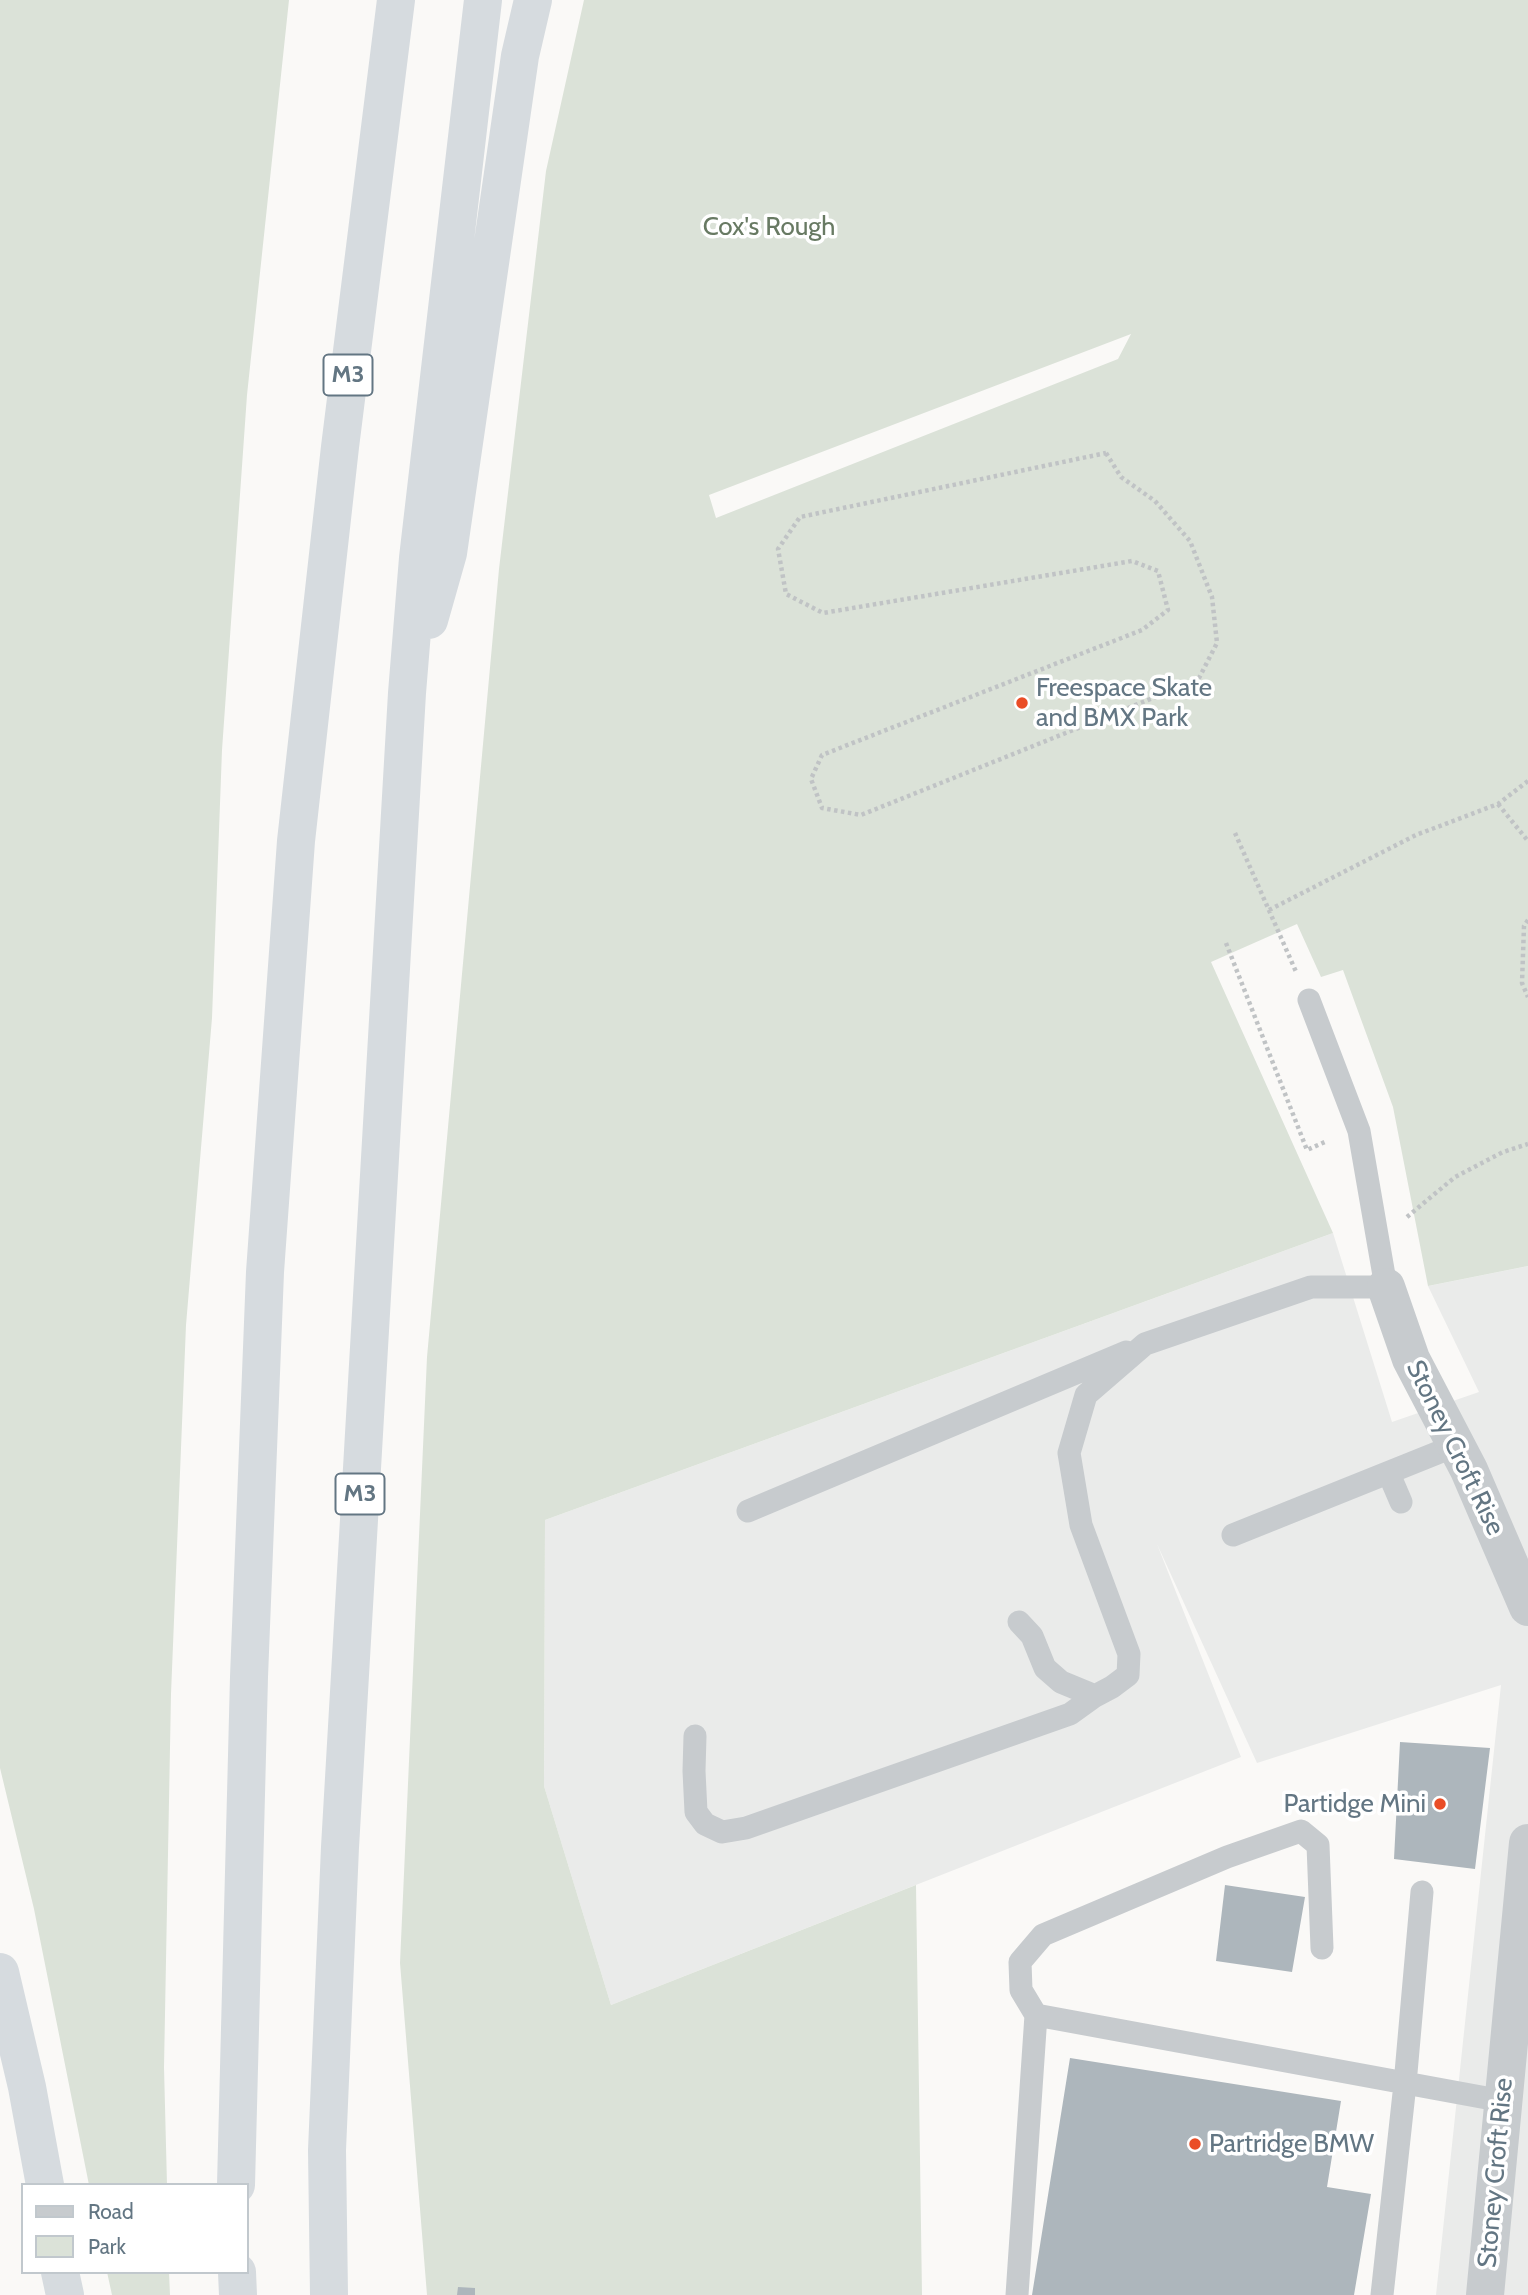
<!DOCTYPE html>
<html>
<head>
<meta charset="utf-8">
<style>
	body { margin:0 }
	#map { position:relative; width:1528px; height:2295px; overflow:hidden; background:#faf9f7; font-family:Cabin,sans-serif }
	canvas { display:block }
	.legend { position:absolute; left:21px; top:2183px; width:228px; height:91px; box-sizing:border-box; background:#fff; border:2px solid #c1c8cd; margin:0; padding:9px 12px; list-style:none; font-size:21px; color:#637683 }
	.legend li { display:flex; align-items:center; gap:14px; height:35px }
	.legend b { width:35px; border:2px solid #c1c8cd }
</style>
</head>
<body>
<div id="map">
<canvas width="1528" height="2295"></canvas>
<ul class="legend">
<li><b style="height:9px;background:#c7cbce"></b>Road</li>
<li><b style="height:19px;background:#dbe2d8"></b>Park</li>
</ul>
</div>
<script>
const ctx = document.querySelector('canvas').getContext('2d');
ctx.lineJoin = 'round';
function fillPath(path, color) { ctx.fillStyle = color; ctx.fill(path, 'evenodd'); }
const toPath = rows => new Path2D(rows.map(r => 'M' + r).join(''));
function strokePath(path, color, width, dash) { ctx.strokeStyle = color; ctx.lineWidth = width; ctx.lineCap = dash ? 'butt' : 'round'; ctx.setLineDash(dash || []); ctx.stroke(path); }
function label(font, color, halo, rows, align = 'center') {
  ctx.font = font + ' Cabin,sans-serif'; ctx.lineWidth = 7; ctx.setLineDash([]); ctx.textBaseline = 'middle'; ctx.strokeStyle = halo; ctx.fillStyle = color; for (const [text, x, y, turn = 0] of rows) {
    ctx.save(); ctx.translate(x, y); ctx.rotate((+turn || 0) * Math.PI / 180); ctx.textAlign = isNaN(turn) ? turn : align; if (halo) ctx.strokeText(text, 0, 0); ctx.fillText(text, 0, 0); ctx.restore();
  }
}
fillPath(toPath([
	[1333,1233,1392,1422,1479,1392,1428,1286,1528,1266,1528,2295,1436,2295,1501,1685,1257,1763,1157,1544,1241,1757,611,2005,544,1786,545,1520]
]), '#eaebea');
fillPath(toPath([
	[0,0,289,0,247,395,222,750,212,1018,186,1325,171,1694,164,2067,167,2185,89,2185,34,1909,0,1768],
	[584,0,1528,0,1528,1266,1428,1286,1393,1107,1343,970,1321,977,1297,924,1211,962,1333,1233,545,1520,544,1786,611,2005,916,1885,922,2295,427,2295,400,1963,427,1357,499,569,546,171],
	[1131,334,1118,359,716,518,709,495],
	[107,2272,169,2272,170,2295,112,2295]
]), '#dbe2d8');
fillPath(toPath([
	[1400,1742,1490,1748,1475,1869,1394,1859],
	[1225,1885,1305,1897,1292,1972,1216,1961],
	[1070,2058,1341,2101,1327,2187,1371,2194,1354,2295,1032,2295],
	[458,2287,475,2288,475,2295,457,2295]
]), '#adb6bc');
strokePath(toPath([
	[1106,453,1121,477,1155,501,1190,541,1212,597,1217,643,1198,680,861,815,822,808,811,779,822,755,1142,630,1168,610,1158,571,1132,561,823,613,786,594,778,549,800,517,1106,453],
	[1498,804,1528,841],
	[1235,833,1297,974],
	[1269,910,1416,835,1498,804,1528,781],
	[1528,920,1524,926,1522,983,1528,997],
	[1226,943,1307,1150,1327,1141],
	[1407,1217,1455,1177,1503,1152,1528,1144]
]), '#c0c3c5', 4.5, [3.5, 3.5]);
strokePath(toPath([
	[1389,1474,1401,1502],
	[748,1511,1126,1352],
	[1233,1535,1457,1445],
	[1095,1696,1112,1687,1128,1675,1129,1654,1081,1525,1069,1453,1086,1395,1145,1344,1311,1287,1386,1287,1359,1131,1309,1000],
	[695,1736,694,1771,696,1812,705,1824,722,1832,746,1828,1070,1714,1095,1696,1061,1682,1045,1668,1032,1636,1019,1622],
	[1036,2015,1503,2101],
	[1017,2295,1036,2015,1021,1990,1020,1962,1043,1935,1227,1857,1301,1831,1318,1845,1322,1948],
	[1382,2295,1405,2084,1422,1892]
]), '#c7cbce', 23);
strokePath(toPath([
	[1386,1287,1411,1359,1469,1470,1528,1607],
	[1485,2295,1528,1843]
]), '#c7cbce', 38);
strokePath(toPath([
	[429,620,448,553,520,56,533,0],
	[0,1972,27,2087,45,2185],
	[236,2185,249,1677,265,1272,296,841,340,447,396,0],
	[60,2272,65,2295],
	[237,2272,238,2295],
	[329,2295,327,2150,340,1847,407,693,418,558,483,0]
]), '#d6dbdf', 38);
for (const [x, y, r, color] of [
	[1022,703,7,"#ea4d26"],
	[1440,1804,7,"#ea4d26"],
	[1195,2144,7,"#ea4d26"]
]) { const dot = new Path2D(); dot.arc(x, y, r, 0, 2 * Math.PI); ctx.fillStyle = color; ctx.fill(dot); strokePath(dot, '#fff', 2.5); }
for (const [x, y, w] of [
	[348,375,49],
	[360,1494,49]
]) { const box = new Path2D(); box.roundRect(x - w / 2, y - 20.5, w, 41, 5); ctx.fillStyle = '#fff'; ctx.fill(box); strokePath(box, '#637683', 2); }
label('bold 24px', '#637683', null, [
	["M3",348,375],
	["M3",360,1494]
]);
label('26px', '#687a63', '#fff', [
	["Cox's Rough",769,227]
]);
label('26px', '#637683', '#fff', [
	["Freespace Skate",1036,688],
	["and BMX Park",1036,718],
	["Partidge Mini",1426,1804,"right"],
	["Partridge BMW",1209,2144]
], 'left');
label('26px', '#637683', '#fff', [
	["Stoney Croft Rise",1455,1448,64],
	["Stoney Croft Rise",1496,2173,-85]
]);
</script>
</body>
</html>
